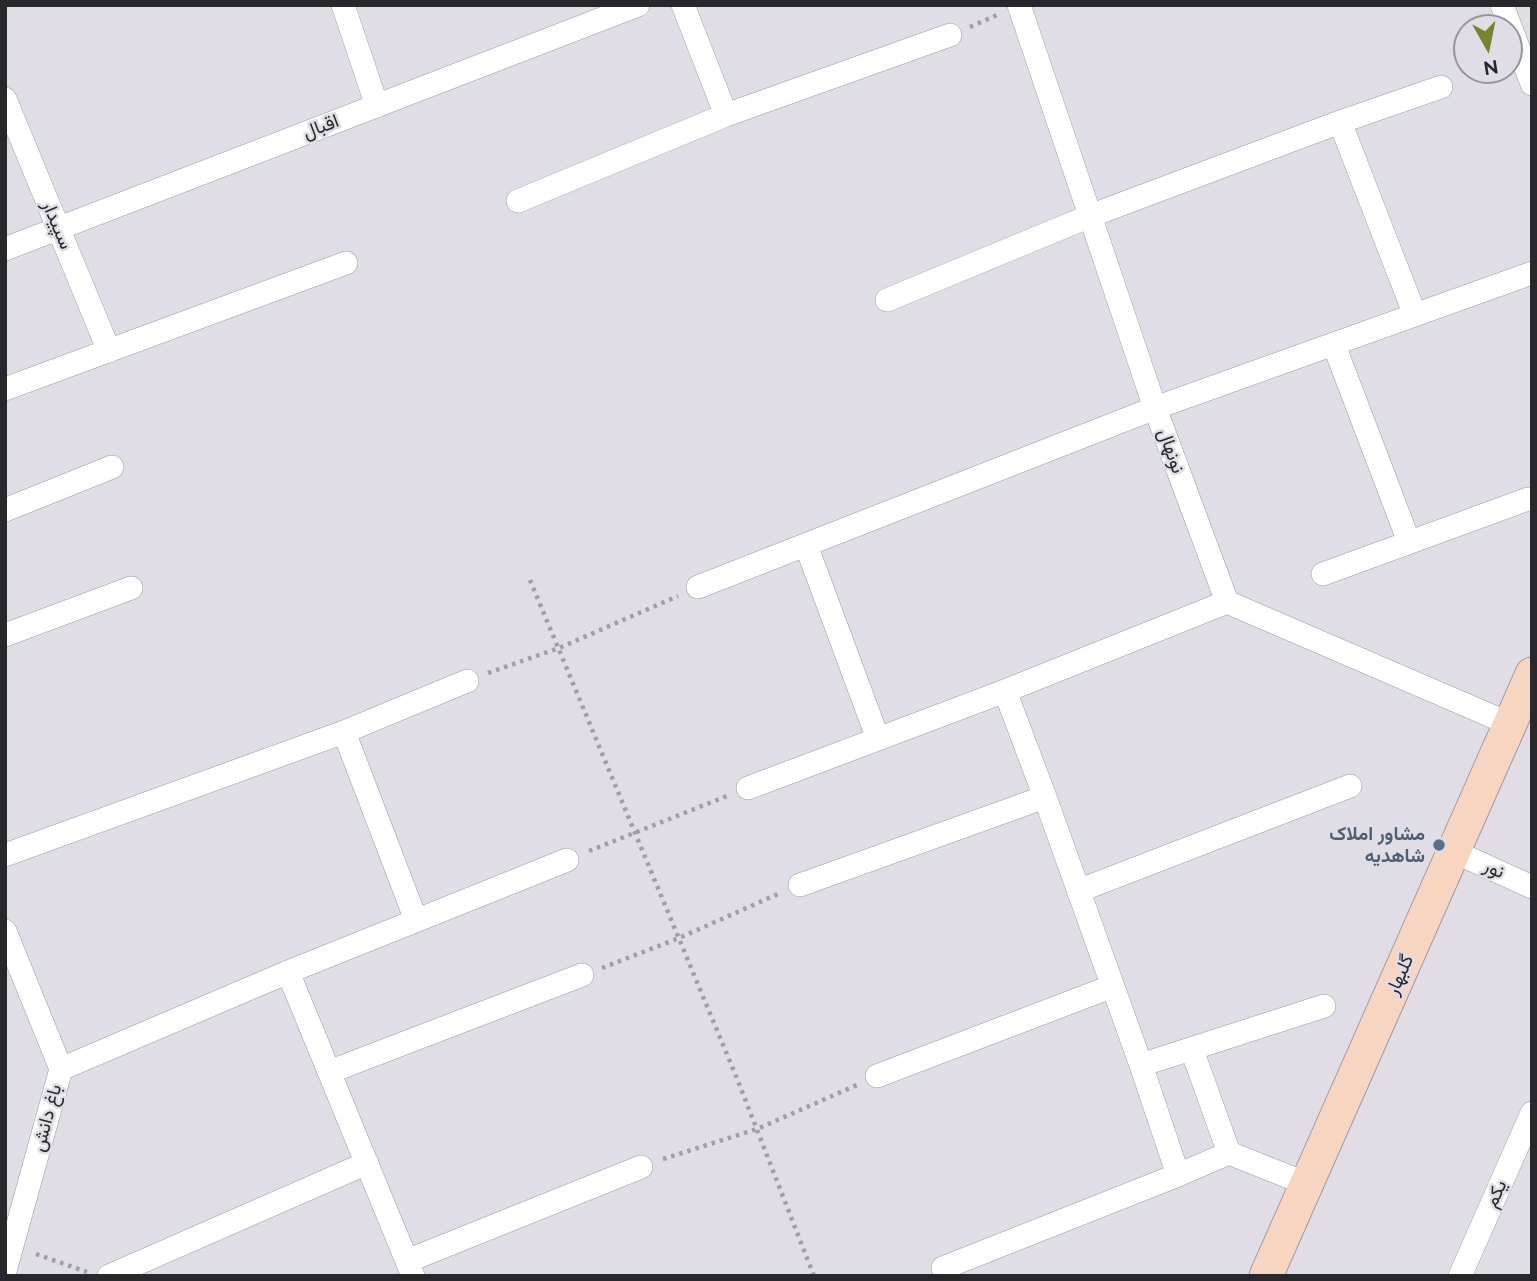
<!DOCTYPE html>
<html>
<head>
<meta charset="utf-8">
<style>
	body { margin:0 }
	#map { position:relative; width:1537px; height:1281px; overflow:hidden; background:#e1dde6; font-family:Raleway,sans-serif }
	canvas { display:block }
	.frame { position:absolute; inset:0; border:7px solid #28272b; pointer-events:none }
	.north { position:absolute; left:1453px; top:14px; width:70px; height:70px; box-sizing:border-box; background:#e1dde6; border:2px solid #97949b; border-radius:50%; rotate:171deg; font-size:19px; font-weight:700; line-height:28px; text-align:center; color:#28272b }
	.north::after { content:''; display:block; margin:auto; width:24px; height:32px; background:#7a822d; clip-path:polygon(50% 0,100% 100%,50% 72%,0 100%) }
</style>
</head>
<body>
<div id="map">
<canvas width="1537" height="1281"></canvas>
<div class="frame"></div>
<div class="north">N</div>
</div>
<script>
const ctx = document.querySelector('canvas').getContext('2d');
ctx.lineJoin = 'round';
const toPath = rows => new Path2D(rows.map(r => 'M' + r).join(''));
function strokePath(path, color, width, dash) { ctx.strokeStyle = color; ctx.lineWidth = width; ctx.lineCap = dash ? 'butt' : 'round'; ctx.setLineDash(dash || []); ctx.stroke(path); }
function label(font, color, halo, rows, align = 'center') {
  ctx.font = font + ' Raleway,Vazirmatn,sans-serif'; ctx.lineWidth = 5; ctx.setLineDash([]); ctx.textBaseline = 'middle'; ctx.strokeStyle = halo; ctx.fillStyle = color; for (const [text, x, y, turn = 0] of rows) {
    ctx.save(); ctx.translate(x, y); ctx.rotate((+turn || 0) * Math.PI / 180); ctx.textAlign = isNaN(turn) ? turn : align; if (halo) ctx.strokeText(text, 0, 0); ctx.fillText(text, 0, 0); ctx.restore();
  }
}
const street = toPath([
	[343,5,377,106],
	[683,5,726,115],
	[1019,5,1155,408,1227,602,1510,724],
	[1502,5,1532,84],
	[5,99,109,351],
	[1340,122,1415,315],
	[518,201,726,115,950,35],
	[5,249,638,5],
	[887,300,1090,216,1340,122,1441,87],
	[1334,345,1409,542],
	[5,389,346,263],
	[5,510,112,467],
	[806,545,878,739],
	[1323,574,1528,499],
	[698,587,1155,408,1532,273],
	[5,635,131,588],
	[344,732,467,681],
	[748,788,1005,691],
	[1455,852,1532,887],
	[5,855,344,732,416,920],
	[800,885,1045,797],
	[1078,891,1350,786],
	[5,931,61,1069,5,1271],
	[288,972,413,1276],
	[1192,1050,1229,1153,1178,1175,1141,1065,1324,1006],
	[1141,1065,1045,797,1005,691,1227,602],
	[61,1069,288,972,567,860],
	[329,1072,582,975],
	[877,1076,1113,986],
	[1229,1153,1307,1184],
	[407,1261,641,1167],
	[943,1268,1178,1175],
	[109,1276,367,1163],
	[1460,1276,1532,1113]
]);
const secondary = toPath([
	[1266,1276,1532,674]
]);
strokePath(street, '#9d9aa2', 24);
strokePath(secondary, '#9d9aa2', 35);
strokePath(toPath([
	[970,27,997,15],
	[530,580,736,1076,814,1276],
	[488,673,559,648,678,596],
	[589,851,727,796],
	[602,968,679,938,778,894],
	[663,1159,757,1129,857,1085],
	[36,1254,87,1272]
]), '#a19ea5', 4.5, [3.5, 5]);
strokePath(street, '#fff', 23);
strokePath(secondary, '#f8d5c0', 33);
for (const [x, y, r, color] of [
	[1439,845,7,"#5c6f8a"]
]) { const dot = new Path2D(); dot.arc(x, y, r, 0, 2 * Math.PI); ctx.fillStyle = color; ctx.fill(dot); strokePath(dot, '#e1dde6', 2.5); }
label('19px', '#28272b', '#e1dde6', [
	["اقبال",321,127,-21],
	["سپیدار",57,225,67],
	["نونهال",1171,451,70],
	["نور",1494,869,25],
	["گلبهار",1400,975,-66],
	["باغ دانش",47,1118,-75],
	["یکم",1496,1194,-66]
]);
label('bold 19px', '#4e5e75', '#e1dde6', [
	["مشاور املاک",1425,834],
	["شاهدیه",1425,856]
], 'right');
</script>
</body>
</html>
